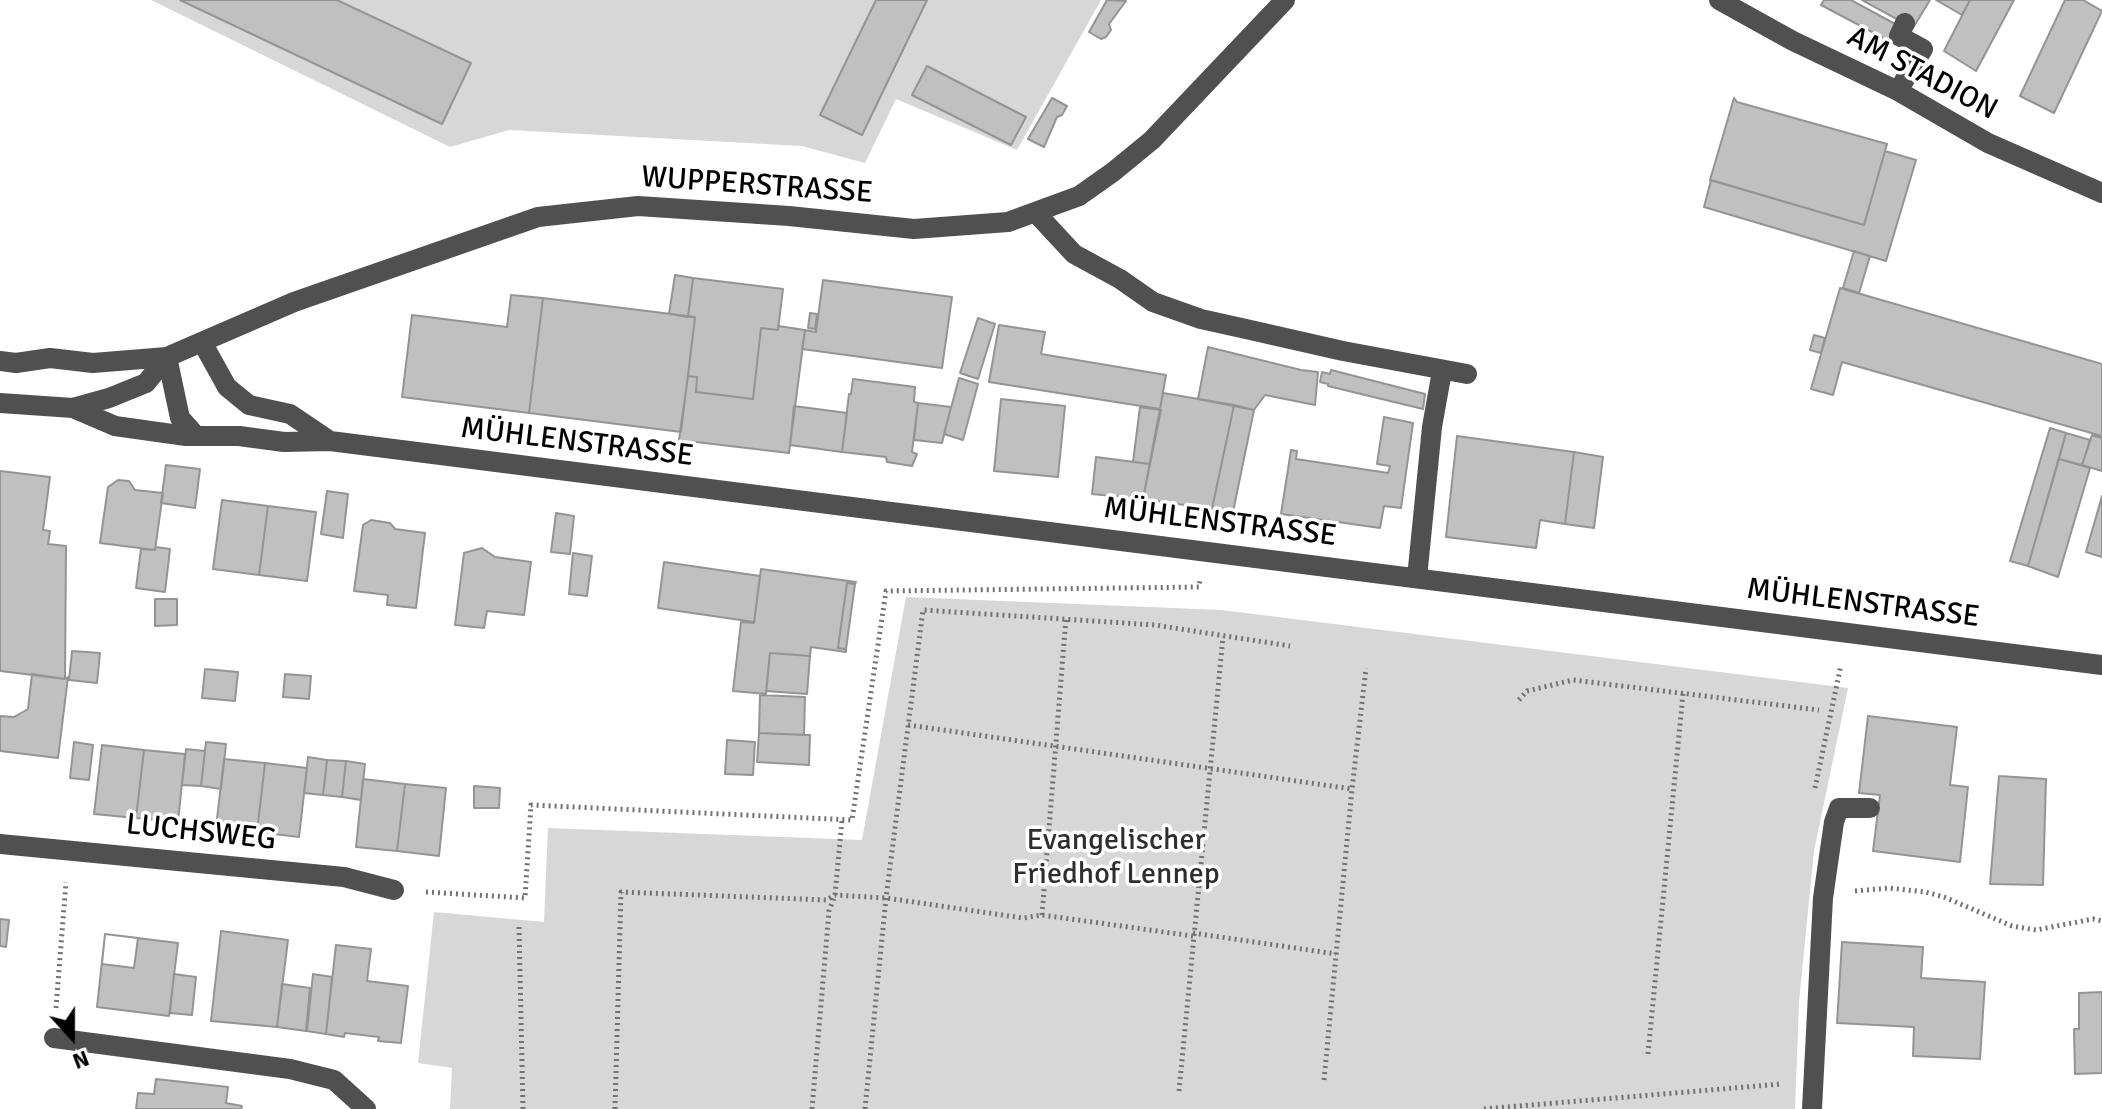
<!DOCTYPE html>
<html>
<head>
<meta charset="utf-8">
<style>
	body { margin:0 }
	#map { position:relative; width:2102px; height:1109px; overflow:hidden; background:#fff; font-family:Signika,sans-serif }
	canvas { display:block }
	.north { position:absolute; left:32px; top:997px; width:80px; height:80px; -webkit-text-stroke:6px #fff; paint-order:stroke; rotate:159deg; font-size:22px; font-weight:700; line-height:32px; text-align:center; color:#000 }
	.north::after { content:''; display:block; margin:auto; width:28px; height:36px; background:#000; clip-path:polygon(50% 0,100% 100%,50% 72%,0 100%) }
</style>
</head>
<body>
<div id="map">
<canvas width="2102" height="1109"></canvas>
<div class="north">N</div>
</div>
<script>
const ctx = document.querySelector('canvas').getContext('2d');
ctx.lineJoin = 'round';
function fillPath(path, color) { ctx.fillStyle = color; ctx.fill(path, 'evenodd'); }
const toPath = rows => new Path2D(rows.map(r => 'M' + r).join(''));
function strokePath(path, color, width, dash) { ctx.strokeStyle = color; ctx.lineWidth = width; ctx.lineCap = dash ? 'butt' : 'round'; ctx.setLineDash(dash || []); ctx.stroke(path); }
function label(font, color, halo, rows, align = 'center') {
  ctx.font = font + ' Signika,sans-serif'; ctx.lineWidth = 7; ctx.setLineDash([]); ctx.textBaseline = 'middle'; ctx.strokeStyle = halo; ctx.fillStyle = color; for (const [text, x, y, turn = 0] of rows) {
    ctx.save(); ctx.translate(x, y); ctx.rotate((+turn || 0) * Math.PI / 180); ctx.textAlign = isNaN(turn) ? turn : align; if (halo) ctx.strokeText(text, 0, 0); ctx.fillText(text, 0, 0); ctx.restore();
  }
}
fillPath(toPath([
	[151,0,1101,0,1017,150,896,99,865,163,802,146,509,130,450,147],
	[906,597,1222,610,1848,688,1814,851,1799,1002,1795,1109,450,1109,452,1068,418,1063,434,912,544,922,548,828,862,840]
]), '#d7d7d7');
const building = toPath([
	[180,0,337,0,471,63,442,124,180,0],
	[876,0,927,0,862,135,820,115,876,0],
	[1107,0,1126,1,1109,24,1111,30,1106,37,1101,39,1089,32,1107,0],
	[1824,0,1851,0,1897,25,1889,41,1821,5,1824,0],
	[1862,0,1930,0,1913,28,1862,0],
	[1936,0,1970,0,1962,15,1936,0],
	[1970,0,2014,0,1976,71,1944,51,1970,0],
	[2065,0,2083,0,2102,11,2054,113,2020,96,2065,0],
	[927,66,1026,117,1011,145,912,95,927,66],
	[1052,98,1067,106,1062,115,1057,117,1044,147,1028,139,1052,98],
	[1734,98,1737,102,1887,144,1864,225,1710,180,1734,98],
	[1885,151,1916,160,1886,261,1704,207,1711,180,1864,225,1885,151],
	[1854,251,1870,256,1859,293,1843,288,1854,251],
	[675,275,693,278,688,317,669,314,675,275],
	[693,278,783,289,778,330,761,328,753,399,696,392,697,377,688,376,695,317,688,317,693,278],
	[823,280,952,297,942,368,802,349,805,330,816,332,823,280],
	[1840,288,2102,364,2102,436,1842,362,1833,395,1811,389,1840,288],
	[511,295,543,298,529,413,402,397,412,315,507,327,511,295],
	[543,298,695,317,681,432,529,413,543,298],
	[810,313,817,314,815,329,808,328,810,313],
	[978,318,995,324,978,379,960,373,978,318],
	[999,325,1045,332,1041,354,1166,375,1160,409,989,382,999,325],
	[778,326,805,330,789,453,679,440,688,376,697,377,696,392,753,399,761,328,778,330,778,326],
	[1814,335,1825,338,1821,353,1810,350,1814,335],
	[1208,347,1301,370,1318,372,1315,405,1265,395,1254,410,1198,399,1208,347],
	[1331,370,1425,394,1423,409,1328,386,1328,384,1320,382,1322,372,1330,374,1331,370],
	[959,378,978,384,963,440,944,434,959,378],
	[853,379,915,387,914,402,918,403,912,452,917,454,912,466,887,462,886,457,842,452,849,394,851,394,853,379],
	[1163,393,1234,405,1212,509,1143,499,1163,393],
	[1001,399,1065,406,1058,477,994,471,1001,399],
	[918,403,951,407,942,443,914,440,918,403],
	[1234,405,1254,410,1233,512,1212,509,1234,405],
	[794,406,847,413,842,452,790,445,794,406],
	[1140,407,1161,410,1150,464,1133,462,1140,407],
	[1384,417,1413,423,1401,508,1384,506,1380,528,1281,514,1291,450,1297,451,1296,459,1388,473,1390,466,1377,464,1384,417],
	[2050,428,2066,433,2028,566,2010,561,2050,428],
	[2066,433,2090,440,2082,465,2059,459,2066,433],
	[2092,435,2102,438,2102,471,2082,465,2092,435],
	[1457,436,1574,452,1565,524,1540,520,1536,548,1446,537,1457,436],
	[1574,452,1603,457,1594,528,1565,524,1574,452],
	[1096,457,1150,464,1143,499,1092,494,1096,457],
	[2059,459,2090,468,2058,577,2028,566,2059,459],
	[166,465,200,469,195,508,161,503,166,465],
	[0,471,50,477,43,530,50,531,48,544,66,546,65,679,0,671,0,471],
	[118,480,129,481,135,490,163,493,155,550,100,543,108,487,118,480],
	[327,491,348,494,343,538,321,534,327,491],
	[2102,496,2102,557,2086,552,2102,496],
	[222,500,268,506,259,575,213,569,222,500],
	[268,506,316,512,307,581,259,575,268,506],
	[556,513,574,516,570,554,551,552,556,513],
	[371,520,390,523,395,529,425,533,416,608,387,605,388,595,354,591,363,525,371,520],
	[156,547,170,549,165,592,136,588,141,549,155,550,156,547],
	[482,548,495,557,531,562,524,615,487,611,484,628,455,625,464,553,482,548],
	[573,553,592,556,587,596,569,594,573,553],
	[664,562,760,576,754,622,658,608,664,562],
	[761,569,856,582,855,584,847,583,838,648,846,649,846,652,811,647,810,656,770,653,766,694,733,691,741,622,754,623,761,569],
	[847,583,855,584,846,649,838,648,847,583],
	[155,599,177,599,177,625,155,626,155,599],
	[72,651,100,653,97,683,69,680,72,651],
	[770,653,810,656,807,694,766,691,770,653],
	[205,669,238,672,235,701,202,698,205,669],
	[32,674,65,679,68,677,58,758,0,751,0,716,14,717,28,709,32,674],
	[285,674,311,676,309,699,283,697,285,674],
	[760,695,805,697,804,735,759,733,760,695],
	[1868,716,1957,727,1950,785,1968,787,1960,862,1873,851,1880,795,1859,793,1868,716],
	[759,733,810,735,809,765,757,762,759,733],
	[727,740,755,742,753,775,725,774,727,740],
	[74,742,93,745,89,780,70,778,74,742],
	[206,742,226,744,221,789,201,786,206,742],
	[102,745,144,750,136,818,94,814,102,745],
	[186,749,205,751,201,786,182,785,186,749],
	[144,750,185,754,178,822,136,818,144,750],
	[308,757,327,760,323,795,304,793,308,757],
	[224,759,265,763,257,832,216,827,224,759],
	[327,760,346,761,342,797,323,795,327,760],
	[346,761,365,764,361,800,342,797,346,761],
	[265,763,307,768,299,837,257,832,265,763],
	[1999,776,2046,779,2043,885,1990,884,1999,776],
	[363,779,405,784,397,851,356,847,363,779],
	[405,784,446,788,439,856,397,851,405,784],
	[474,786,500,788,499,808,474,808,474,786],
	[0,919,9,920,6,947,0,946,0,919],
	[221,931,288,940,277,1027,211,1021,221,931],
	[105,934,178,943,169,1016,97,1007,105,934],
	[105,934,138,938,134,968,102,964,105,934],
	[1842,942,1923,947,1921,978,1985,982,1980,1059,1913,1056,1914,1027,1837,1023,1842,942],
	[336,945,371,949,367,981,408,986,401,1043,378,1041,379,1037,345,1033,344,1037,326,1034,336,945],
	[174,974,196,977,192,1015,170,1013,174,974],
	[313,974,332,977,326,1034,307,1031,313,974],
	[282,984,310,988,306,1031,277,1027,282,984],
	[2102,992,2102,1073,2075,1074,2074,1029,2079,1029,2079,993,2102,992],
	[156,1079,228,1087,226,1103,242,1106,241,1109,136,1109,138,1093,154,1094,156,1079]
]);
fillPath(building, '#c0c0c0');
strokePath(building, '#949494', 2);
strokePath(toPath([
	[1519,700,1527,691,1573,680,1819,710],
	[908,725,1352,789],
	[1815,788,1841,665],
	[1855,891,1889,888,1925,892,1944,897,2012,926,2036,930,2093,919,2102,921],
	[426,892,525,898,531,805,852,820,886,591,1199,587,1200,580],
	[1042,915,1066,618],
	[519,927,523,1109],
	[1193,933,1336,954],
	[56,1008,66,882],
	[1648,1054,1683,694],
	[1324,1080,1352,789,1366,668],
	[1179,1091,1223,637],
	[615,1109,621,892,827,900,835,895,886,898,1023,918,1042,915,1193,936],
	[812,1109,829,911,835,895,842,820],
	[865,1109,886,898,923,610,1155,625,1290,646],
	[1484,1109,1781,1084]
]), '#727272', 5, [2, 4]);
strokePath(toPath([
	[1719,0,1793,41,1898,91,1988,143,2102,193],
	[1898,91,1923,49,1899,36,1905,23],
	[1036,213,1074,254,1120,279,1153,302,1201,319,1246,329,1343,351,1467,374],
	[202,342,227,387,249,405,290,414,330,441],
	[167,357,180,418,196,436],
	[0,361,16,363,50,358,93,363,167,357,294,302,538,217,638,206,789,216,914,229,1008,222,1079,196,1113,172,1152,140,1285,0],
	[0,403,73,408,109,398,146,383,167,357],
	[73,408,115,426,186,436,239,436,284,442,330,441,2102,665],
	[1417,578,1432,427,1442,371],
	[0,844,344,877,394,890],
	[54,1038,290,1069,334,1080,366,1109],
	[1812,1109,1823,898,1834,822,1839,808,1870,808]
]), '#505050', 20);
label('30px', '#000', '#fff', [
	["AM STADION",1922,74,28],
	["WUPPERSTRASSE",757,186,4],
	["MÜHLENSTRASSE",577,443,7],
	["MÜHLENSTRASSE",1220,523,7],
	["MÜHLENSTRASSE",1863,604,7],
	["LUCHSWEG",201,833,6]
]);
label('30px', '#2e2e2e', '#fff', [
	["Evangelischer",1116,841],
	["Friedhof Lennep",1116,875]
]);
</script>
</body>
</html>
